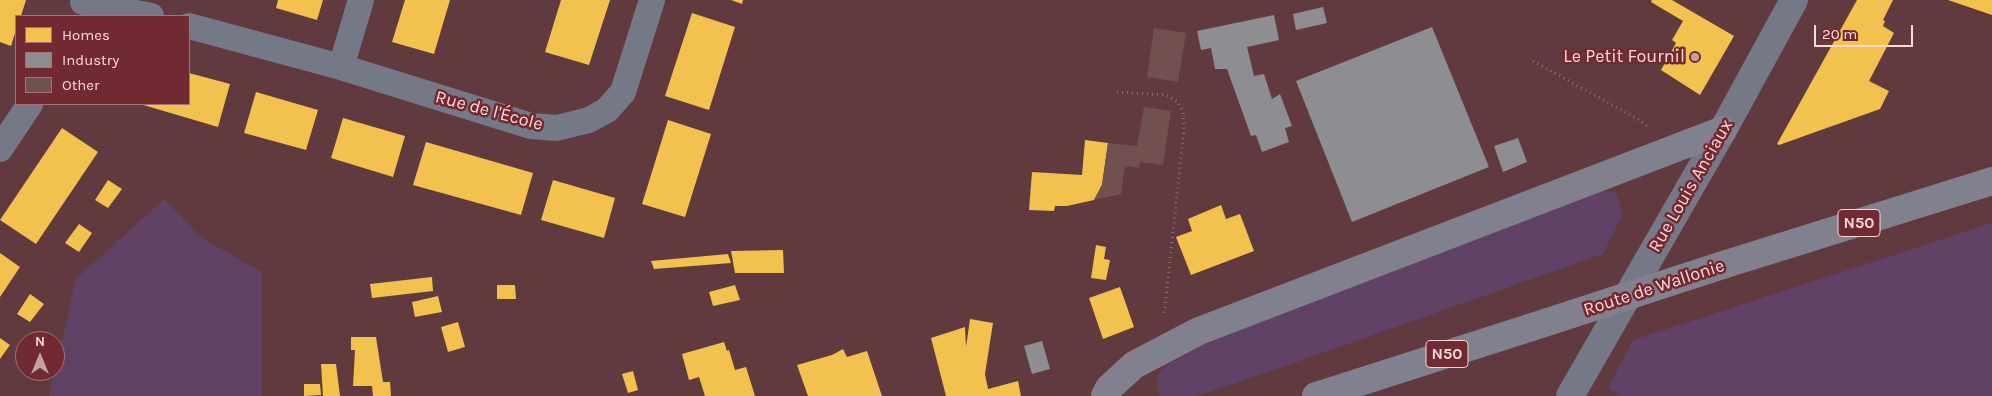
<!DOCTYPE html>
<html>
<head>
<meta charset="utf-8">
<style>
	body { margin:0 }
	#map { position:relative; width:1992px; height:396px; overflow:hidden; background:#613a3f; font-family:Karla,sans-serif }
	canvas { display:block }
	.legend { position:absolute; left:15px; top:15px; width:175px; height:90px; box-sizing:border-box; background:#712a32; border:1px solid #a97075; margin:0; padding:6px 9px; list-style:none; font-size:15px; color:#fdd8d9 }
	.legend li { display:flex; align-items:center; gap:10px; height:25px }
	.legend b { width:25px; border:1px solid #a97075 }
	.north { position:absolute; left:15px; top:331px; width:50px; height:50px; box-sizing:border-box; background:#712a32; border:1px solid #a97075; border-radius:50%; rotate:0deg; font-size:14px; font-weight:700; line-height:20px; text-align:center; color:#fdd8d9 }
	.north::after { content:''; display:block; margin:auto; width:18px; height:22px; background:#c6a1a3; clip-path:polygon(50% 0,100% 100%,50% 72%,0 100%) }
	.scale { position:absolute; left:1814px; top:25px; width:99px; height:22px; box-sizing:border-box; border:2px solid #fdd8d9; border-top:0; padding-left:6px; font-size:15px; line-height:18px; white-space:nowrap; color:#fdd8d9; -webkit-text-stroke:4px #712a32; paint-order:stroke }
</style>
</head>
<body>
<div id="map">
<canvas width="1992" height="396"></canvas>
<ul class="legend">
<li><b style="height:14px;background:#f2c14e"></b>Homes</li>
<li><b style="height:14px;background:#8d8d92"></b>Industry</li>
<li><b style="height:14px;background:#705150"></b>Other</li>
</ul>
<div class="north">N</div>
<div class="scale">20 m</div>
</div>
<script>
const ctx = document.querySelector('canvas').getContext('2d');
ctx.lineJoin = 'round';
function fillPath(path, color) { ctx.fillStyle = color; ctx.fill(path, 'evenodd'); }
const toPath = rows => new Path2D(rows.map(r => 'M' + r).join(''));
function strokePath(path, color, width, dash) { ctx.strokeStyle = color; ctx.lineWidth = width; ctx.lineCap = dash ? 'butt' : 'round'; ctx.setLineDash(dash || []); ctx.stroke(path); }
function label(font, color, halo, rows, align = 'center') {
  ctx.font = font + ' Karla,sans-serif'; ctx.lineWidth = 5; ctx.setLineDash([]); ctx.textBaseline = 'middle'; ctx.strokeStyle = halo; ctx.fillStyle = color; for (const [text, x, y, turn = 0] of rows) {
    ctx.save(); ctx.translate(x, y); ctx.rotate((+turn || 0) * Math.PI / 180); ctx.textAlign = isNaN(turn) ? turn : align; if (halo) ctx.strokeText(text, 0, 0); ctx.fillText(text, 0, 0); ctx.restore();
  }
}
fillPath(toPath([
	[1602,190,1615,193,1620,203,1622,216,1603,254,1225,387,1194,396,1160,396,1157,390,1157,380,1160,371,1170,363,1217,338],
	[164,199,200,237,262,272,262,396,49,396,76,279],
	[1992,223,1992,396,1621,396,1608,388,1633,340]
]), '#604266');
fillPath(toPath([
	[0,0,26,0,21,16,16,16,16,30,11,46,0,42],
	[278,0,323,0,317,20,276,8],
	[405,0,450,0,434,54,392,42],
	[561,0,610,0,589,65,545,52],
	[731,0,743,0,742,4],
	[1652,0,1672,0,1734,36,1700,95,1661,70,1676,43,1672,40,1683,21,1651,2],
	[1857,0,1893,0,1883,20,1885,21,1883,26,1894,33,1869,81,1889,91,1880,109,1779,145,1777,144],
	[1948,0,1992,0,1992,15],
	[692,13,735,27,709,110,665,96],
	[189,73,230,84,218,127,140,104,189,104],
	[256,92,318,110,306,150,244,133],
	[343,118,405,136,393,177,331,158],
	[668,120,711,134,685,217,642,204],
	[62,128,98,152,36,244,0,220],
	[1085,140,1108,143,1102,185,1094,200,1067,206,1055,206,1054,211,1029,210,1032,172,1082,175],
	[426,142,533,173,521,215,413,185],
	[108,180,122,189,108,208,95,200],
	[553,180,615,198,604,238,541,220],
	[1221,205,1226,219,1240,214,1254,251,1191,275,1176,237,1192,231,1188,219],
	[79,224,92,233,79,252,65,243],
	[1096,245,1106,247,1104,259,1110,260,1106,280,1091,278],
	[783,250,784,273,735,273,731,251],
	[0,253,20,267,0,297],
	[728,254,731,263,654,269,651,261],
	[432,277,433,291,372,298,370,284],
	[497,285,515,285,516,299,497,299],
	[735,285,740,300,713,306,709,292],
	[1120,287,1134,327,1103,339,1089,298],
	[30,294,44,304,30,322,17,314],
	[438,296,442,312,415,317,412,302],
	[970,319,993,323,985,374,988,389,1018,381,1021,396,946,396,931,338,965,327,966,347],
	[458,322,465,347,448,352,441,327],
	[351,337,376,337,383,382,390,382,391,396,373,396,372,386,353,386,355,350,351,350],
	[0,338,10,345,0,359],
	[724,342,727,351,729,350,735,370,746,367,755,396,705,396,699,377,689,380,682,354],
	[843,349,847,357,867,351,882,396,808,396,797,365,832,355],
	[321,364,336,364,340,396,323,396],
	[633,371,638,390,628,393,622,374],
	[304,384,320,384,321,395,304,396]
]), '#f2c14e');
fillPath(toPath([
	[1323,7,1327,23,1296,30,1293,14],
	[1274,15,1279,40,1247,47,1254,76,1264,74,1272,99,1280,94,1292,126,1285,128,1289,142,1262,152,1256,135,1251,136,1227,69,1215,69,1211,48,1201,50,1197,31],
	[1432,27,1489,167,1352,222,1296,81],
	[1518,138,1527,162,1503,172,1494,146],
	[1042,341,1050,369,1032,374,1024,346]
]), '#8d8d92');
fillPath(toPath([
	[1154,28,1186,33,1178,82,1147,77],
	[1144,107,1171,111,1163,165,1140,162,1139,168,1125,166,1121,194,1094,200,1102,185,1108,143,1137,146]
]), '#705150');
strokePath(toPath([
	[1533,61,1641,121,1648,127],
	[1117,92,1165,95,1177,101,1183,111,1184,129,1164,316]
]), '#7b747e', 3, [1, 4]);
strokePath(toPath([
	[83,2,151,16],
	[189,26,341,67,531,126,557,128,589,120,607,110,623,92,652,0],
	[341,67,361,0],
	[0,149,30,104]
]), '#757987', 26);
strokePath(toPath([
	[1570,396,1723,130,1794,0]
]), '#757987', 28);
strokePath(toPath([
	[1726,264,1992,181],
	[1105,396,1109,388,1134,365,1199,331,1723,130],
	[1316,396,1529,328]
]), '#81808e', 28);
strokePath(toPath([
	[1529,328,1726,264]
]), '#81808e', 28);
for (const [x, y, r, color] of [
	[1695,57,5,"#c6a1a3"]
]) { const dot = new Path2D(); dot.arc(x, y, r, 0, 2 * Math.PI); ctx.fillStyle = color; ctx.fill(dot); strokePath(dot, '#712a32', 2); }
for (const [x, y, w] of [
	[1859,223,42],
	[1447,354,42]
]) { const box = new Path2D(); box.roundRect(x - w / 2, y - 13.5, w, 27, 4); ctx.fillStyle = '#712a32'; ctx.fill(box); strokePath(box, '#fdd8d9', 1); }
label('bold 16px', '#fdd8d9', null, [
	["N50",1859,223],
	["N50",1447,354]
]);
label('18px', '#fdd8d9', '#712a32', [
	["Le Petit Fournil",1685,57]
], 'right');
label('18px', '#fdd8d9', '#712a32', [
	["Rue de l'École",489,111,15],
	["Rue Louis Anciaux",1691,186,-60],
	["Route de Wallonie",1654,288,-18]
]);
</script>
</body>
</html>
